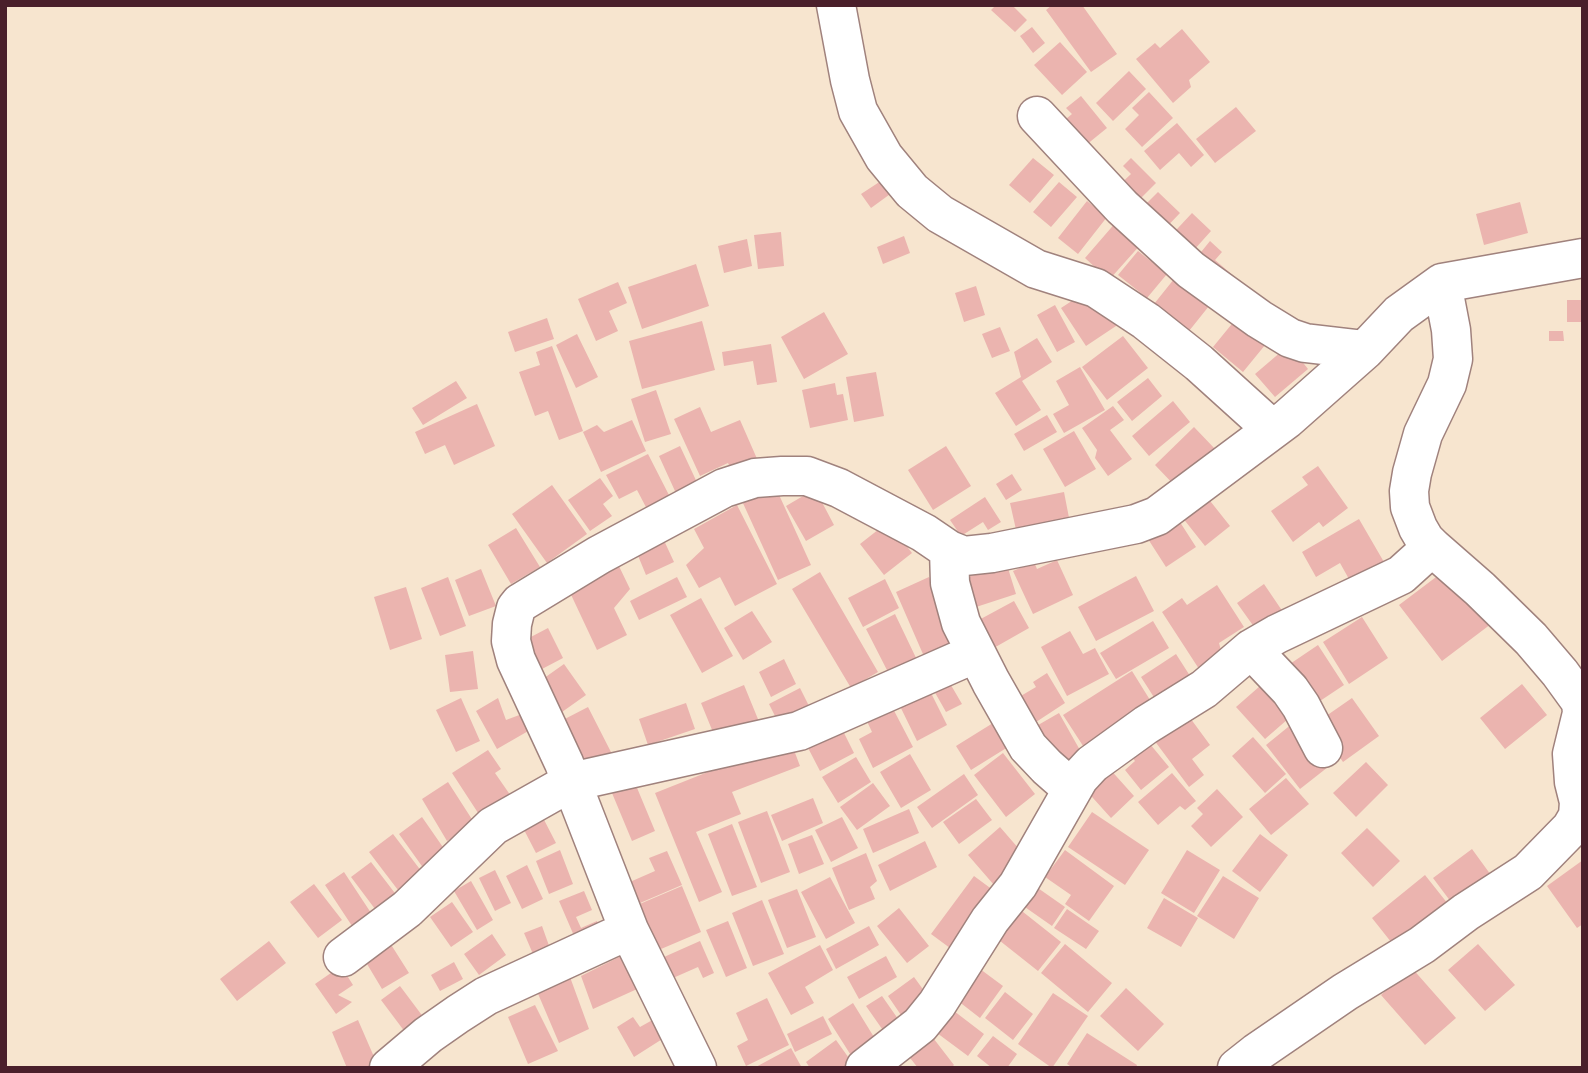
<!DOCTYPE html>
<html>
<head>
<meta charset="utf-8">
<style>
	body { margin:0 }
	#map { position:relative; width:1588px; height:1073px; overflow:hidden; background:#f7e5cf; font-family:"Gochi Hand",sans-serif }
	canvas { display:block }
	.frame { position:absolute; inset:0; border:7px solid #4a1f2b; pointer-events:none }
</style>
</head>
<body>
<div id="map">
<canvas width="1588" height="1073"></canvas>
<div class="frame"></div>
</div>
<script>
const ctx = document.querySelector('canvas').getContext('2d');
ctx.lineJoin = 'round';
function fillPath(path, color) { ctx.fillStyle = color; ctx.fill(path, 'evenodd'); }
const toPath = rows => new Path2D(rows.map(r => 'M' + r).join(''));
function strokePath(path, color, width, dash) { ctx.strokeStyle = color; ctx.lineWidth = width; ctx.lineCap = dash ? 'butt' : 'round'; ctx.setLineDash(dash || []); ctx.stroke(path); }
fillPath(toPath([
	[996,5,1012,5,1027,20,1015,32,991,10],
	[1052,5,1082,5,1117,54,1091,72,1046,10],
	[1032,27,1045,43,1033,53,1020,36],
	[1182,29,1210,62,1189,80,1191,87,1173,103,1136,59,1155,43,1160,48],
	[1060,42,1087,72,1062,95,1034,65],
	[1129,71,1146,89,1113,121,1096,103],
	[1149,92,1173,118,1142,147,1125,129,1139,115,1132,108],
	[1081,96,1107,128,1075,154,1055,128,1072,114,1066,108],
	[1236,107,1256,131,1215,163,1196,139],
	[1177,123,1204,155,1191,167,1179,153,1160,170,1144,151],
	[1033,158,1054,175,1030,203,1009,185],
	[1131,158,1156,183,1131,208,1113,191,1131,174,1123,166],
	[884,179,893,192,871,208,861,194],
	[1059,182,1077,197,1051,227,1033,212],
	[1158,192,1180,213,1158,236,1136,214],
	[1087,201,1107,217,1078,254,1058,238],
	[1520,202,1528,233,1484,245,1476,214],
	[1192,213,1211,231,1185,260,1165,242],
	[1117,221,1142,243,1109,280,1085,258],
	[781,232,784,266,758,269,754,235],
	[904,236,910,253,883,264,877,247],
	[747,239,752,266,724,273,718,246],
	[1210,241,1222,252,1215,260,1236,278,1226,290,1193,262],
	[1138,251,1167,274,1147,298,1118,275],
	[696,264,709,306,642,329,628,287],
	[1174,279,1209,306,1189,331,1154,304],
	[618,282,627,303,609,311,618,331,596,341,578,299],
	[976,286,985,315,964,322,955,293],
	[1084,293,1096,312,1107,305,1119,324,1086,346,1061,308],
	[1567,300,1583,300,1583,322,1567,322],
	[1055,305,1075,342,1057,352,1037,315],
	[824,312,848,354,804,379,781,337],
	[1240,314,1270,339,1243,372,1213,347],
	[547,318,554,339,515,352,508,332],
	[702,321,715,370,642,389,629,341],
	[1000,327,1010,351,992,358,982,334],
	[1549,331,1563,331,1564,341,1549,341],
	[577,334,598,377,576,388,556,345],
	[1123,336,1148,368,1107,400,1082,367],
	[1037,338,1052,362,1022,381,1041,410,1016,426,995,393,1021,377,1014,352],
	[771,344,777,382,757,385,753,361,724,366,722,352],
	[1289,345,1308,369,1275,397,1255,374],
	[552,346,583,431,559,440,548,411,535,416,519,372,540,365,536,352],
	[1080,367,1105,410,1064,433,1053,414,1069,405,1056,381],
	[876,372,884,416,854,422,846,377],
	[1148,378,1162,396,1132,421,1117,402],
	[456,381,467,398,423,425,412,408],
	[835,383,837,395,843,394,848,420,810,428,802,390],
	[656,390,671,434,645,442,631,399],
	[1173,401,1190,422,1149,456,1132,436],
	[477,404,495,446,454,465,445,445,425,454,415,432],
	[1113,406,1124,420,1110,430,1132,459,1108,476,1095,458,1097,450,1082,428],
	[700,407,711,432,740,420,758,461,732,472,728,463,700,476,674,419],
	[1047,415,1057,432,1024,451,1014,434],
	[632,420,646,451,601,472,583,432,597,425,604,432],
	[1194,427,1216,450,1177,488,1155,465],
	[1074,431,1096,469,1065,487,1043,449],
	[680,446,701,491,680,502,659,456],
	[946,446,971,486,933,510,908,470],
	[648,454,671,499,648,511,637,490,619,499,606,475],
	[1318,466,1348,508,1323,527,1319,522,1293,542,1271,511,1308,485,1302,477],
	[1012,474,1022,490,1006,500,996,484],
	[600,478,613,496,603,504,612,516,590,531,568,500],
	[552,485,587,534,547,563,512,514],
	[775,486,811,565,778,580,742,501],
	[815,489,834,525,806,541,786,506],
	[1064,492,1070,523,1017,534,1010,503],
	[985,497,1001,522,988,530,983,522,961,536,950,520],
	[1207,497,1230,526,1205,546,1182,517],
	[737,505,777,584,735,606,720,577,699,588,686,565,704,548,694,529],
	[1178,519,1196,547,1166,567,1148,539],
	[1359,519,1388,569,1354,588,1340,563,1316,577,1302,552],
	[888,522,912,553,884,575,860,544],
	[516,528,540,567,511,584,488,545],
	[661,534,674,562,646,575,634,546],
	[616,560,630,589,614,608,627,635,597,650,566,584],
	[1057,560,1073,595,1033,614,1013,571,1034,562,1037,569],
	[1007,565,1016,594,973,608,964,578],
	[1448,568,1491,624,1442,661,1399,605],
	[481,569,496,606,469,616,455,580],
	[820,572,878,672,851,688,792,589],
	[1136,576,1154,611,1096,641,1078,607],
	[448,577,466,626,440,636,421,588],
	[677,577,687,597,639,620,630,601],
	[929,577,963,653,929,668,896,592],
	[885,579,899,608,863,627,848,598],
	[1264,584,1283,612,1257,631,1237,603],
	[1217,585,1244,627,1219,643,1223,658,1201,672,1162,612,1182,598,1187,605],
	[406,587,422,639,390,650,374,597],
	[701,598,733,656,702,673,670,615],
	[1014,601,1029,628,992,649,977,621],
	[752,611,772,642,743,660,724,628],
	[895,614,918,662,890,676,866,629],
	[1362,617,1388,658,1349,684,1323,642],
	[1153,621,1169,648,1116,679,1100,653],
	[548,628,563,658,542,669,527,639],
	[1070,631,1083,654,1095,648,1109,674,1067,696,1041,647],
	[1318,645,1344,685,1308,709,1281,670],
	[473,651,478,689,450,692,445,655],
	[1176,654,1192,679,1157,702,1141,677],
	[784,659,796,684,771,697,759,672],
	[564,664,586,695,562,712,540,681],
	[1132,671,1155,708,1087,752,1063,715],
	[1047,673,1065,703,1030,726,1014,700,1036,687,1033,682],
	[948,680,962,704,946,712,933,689],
	[1522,684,1547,715,1505,749,1480,718],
	[744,685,760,724,717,742,701,703],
	[1260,686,1288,719,1265,739,1236,707],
	[928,687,947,725,917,741,898,702],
	[800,688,812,712,781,728,769,704],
	[461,698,480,741,456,752,436,710],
	[498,698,506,720,522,714,530,730,497,749,476,711],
	[1352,698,1379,736,1343,762,1316,723],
	[889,701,913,747,873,768,859,739,872,732,864,715],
	[686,703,695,729,648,745,639,719],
	[588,707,612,754,582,769,559,722],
	[1185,711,1210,745,1192,759,1204,775,1189,787,1151,736],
	[1059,713,1085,759,1061,773,1026,732],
	[993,723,1008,747,971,770,956,746],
	[1293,723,1328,767,1300,789,1266,745],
	[840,725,854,753,820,771,806,744],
	[789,737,800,766,732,792,741,814,696,832,722,892,699,902,655,793,723,766],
	[1253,737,1286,774,1265,793,1232,756],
	[1145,738,1169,767,1141,790,1125,770,1135,761,1128,752],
	[488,750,501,769,495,773,513,799,482,819,452,773],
	[1003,753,1035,794,1006,817,974,775],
	[910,754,931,790,901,808,880,772],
	[856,757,871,782,838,803,822,777],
	[1366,762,1388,785,1356,817,1333,793],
	[1108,767,1134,796,1111,818,1084,788],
	[1172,773,1196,801,1185,810,1180,806,1158,825,1138,802],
	[964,774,978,795,932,828,917,807],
	[1286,778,1309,804,1271,835,1249,809],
	[448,782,475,824,447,841,422,799],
	[635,783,655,831,632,841,612,793],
	[873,783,890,806,857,830,840,807],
	[1217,789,1243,817,1211,847,1191,826,1203,814,1197,808],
	[813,798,823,823,782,841,771,815],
	[976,799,992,820,959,844,943,822],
	[909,809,919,833,873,853,863,829],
	[767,811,790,872,761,883,738,822],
	[1092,812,1149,850,1125,885,1068,847],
	[541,814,556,843,536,853,521,824],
	[422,817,447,853,424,869,399,834],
	[842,817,858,848,831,862,815,830],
	[732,824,757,887,732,896,708,834],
	[1000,827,1026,857,994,885,968,855],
	[1367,828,1400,861,1373,887,1341,853],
	[393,834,425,876,401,894,369,852],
	[1260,834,1288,855,1260,892,1232,871],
	[812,835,824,864,799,874,788,844],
	[925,841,937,867,890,891,878,865],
	[1472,849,1496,882,1457,910,1433,878],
	[560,850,573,884,549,894,536,861],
	[1065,850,1114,886,1089,921,1065,904,1071,895,1045,877],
	[1187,850,1220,870,1194,913,1161,893],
	[667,851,682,885,633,906,623,885,655,871,649,858],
	[866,853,877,881,870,887,875,899,849,910,832,868],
	[1583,860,1583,924,1577,928,1547,886],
	[371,862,401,901,381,917,351,877],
	[527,865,543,899,522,909,506,876],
	[495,870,511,903,495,911,479,878],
	[344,872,375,919,356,932,325,885],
	[1425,875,1452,909,1399,952,1372,918],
	[974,876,997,893,954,951,931,934],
	[1223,876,1259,898,1234,939,1197,916],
	[830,877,855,923,826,939,801,892],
	[471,881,493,920,477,930,454,891],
	[314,884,342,920,318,938,290,902],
	[682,886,701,932,654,952,635,906],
	[1035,886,1065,907,1052,926,1022,905],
	[797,889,816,937,787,948,768,900],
	[584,891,592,910,576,917,581,928,597,921,603,934,578,945,559,901],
	[1164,898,1198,918,1181,947,1147,928],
	[762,900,784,954,753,966,732,913],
	[452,902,473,932,451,947,430,917],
	[1013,904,1061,942,1038,971,990,933],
	[899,908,929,946,907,963,877,926],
	[1067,909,1099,931,1086,949,1054,928],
	[728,921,747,968,726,977,706,930],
	[542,926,552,954,536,961,524,933],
	[869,926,879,945,836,969,826,949],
	[492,934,506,955,479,975,464,954],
	[269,941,286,963,237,1001,220,979],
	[700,941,714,973,703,978,698,967,673,978,664,957],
	[390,943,409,973,382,989,364,959],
	[1065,944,1112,983,1088,1012,1041,973],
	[1478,944,1515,985,1485,1011,1448,970],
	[820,945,833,970,805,987,814,1003,791,1015,768,973],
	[631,951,646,985,593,1009,581,976],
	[886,956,897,977,859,999,847,977],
	[454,962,463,979,440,991,431,975],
	[341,966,353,985,338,995,352,1002,336,1014,315,984],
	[976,966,1003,986,980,1018,953,997],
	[1411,967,1456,1018,1425,1045,1381,995],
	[570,977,589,1029,559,1043,536,989],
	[914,977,930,999,903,1018,888,996],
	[400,986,430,1026,411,1040,381,1000],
	[1126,988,1164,1024,1138,1051,1100,1016],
	[1005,992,1033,1014,1013,1040,985,1018],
	[1053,993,1088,1016,1052,1068,1018,1044],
	[882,996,903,1026,887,1036,866,1006],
	[767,998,789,1045,746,1066,737,1046,748,1040,736,1013],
	[853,1003,877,1042,852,1057,828,1019],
	[535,1005,558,1051,528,1064,508,1017],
	[954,1011,984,1034,968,1056,937,1033],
	[823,1016,832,1034,795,1052,787,1034],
	[633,1017,640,1027,656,1018,667,1036,634,1057,617,1027],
	[358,1020,378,1066,374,1068,347,1068,332,1032],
	[927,1030,954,1065,951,1068,918,1068,903,1049],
	[1087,1033,1137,1065,1136,1068,1073,1068,1067,1064],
	[993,1036,1017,1054,1007,1068,992,1068,977,1056],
	[836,1040,856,1068,810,1068,806,1062],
	[791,1048,802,1068,754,1068]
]), '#ebb4af');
const minor = toPath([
	[836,5,850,80,858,111,884,157,912,191,940,214,1036,269,1096,288,1146,321,1199,363,1272,429],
	[1037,116,1122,207,1191,270,1259,319,1290,338,1305,343,1365,350],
	[949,550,950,583,961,623,991,682,1028,747,1047,767,1072,789],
	[1251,649,1290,690,1301,706,1323,748],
	[343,957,407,909,493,826,571,782,799,731,976,653],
	[389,1068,428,1035,458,1014,486,996,629,930],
	[697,1068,629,930,564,763,516,660,511,641,512,624,516,608,520,603,599,555,724,488,755,478,782,476,807,476,839,488,924,533,949,550,964,556,992,553,1136,524,1157,516,1287,419,1365,350,1399,314,1442,283,1583,258],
	[865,1068,920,1025,937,1004,990,920,1018,885,1079,778,1092,764,1146,725,1204,689,1251,649,1277,634,1401,575,1432,547,1425,540,1418,528,1410,507,1409,491,1412,473,1423,434,1447,384,1453,359,1451,330,1442,283],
	[1237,1068,1256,1053,1345,992,1422,945,1466,912,1528,872,1571,828,1578,816,1579,802,1574,782,1572,754,1582,713,1581,702,1560,673,1531,639,1480,589,1432,547]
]);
strokePath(minor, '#a0827d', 41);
strokePath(minor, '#fff', 38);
</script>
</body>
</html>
